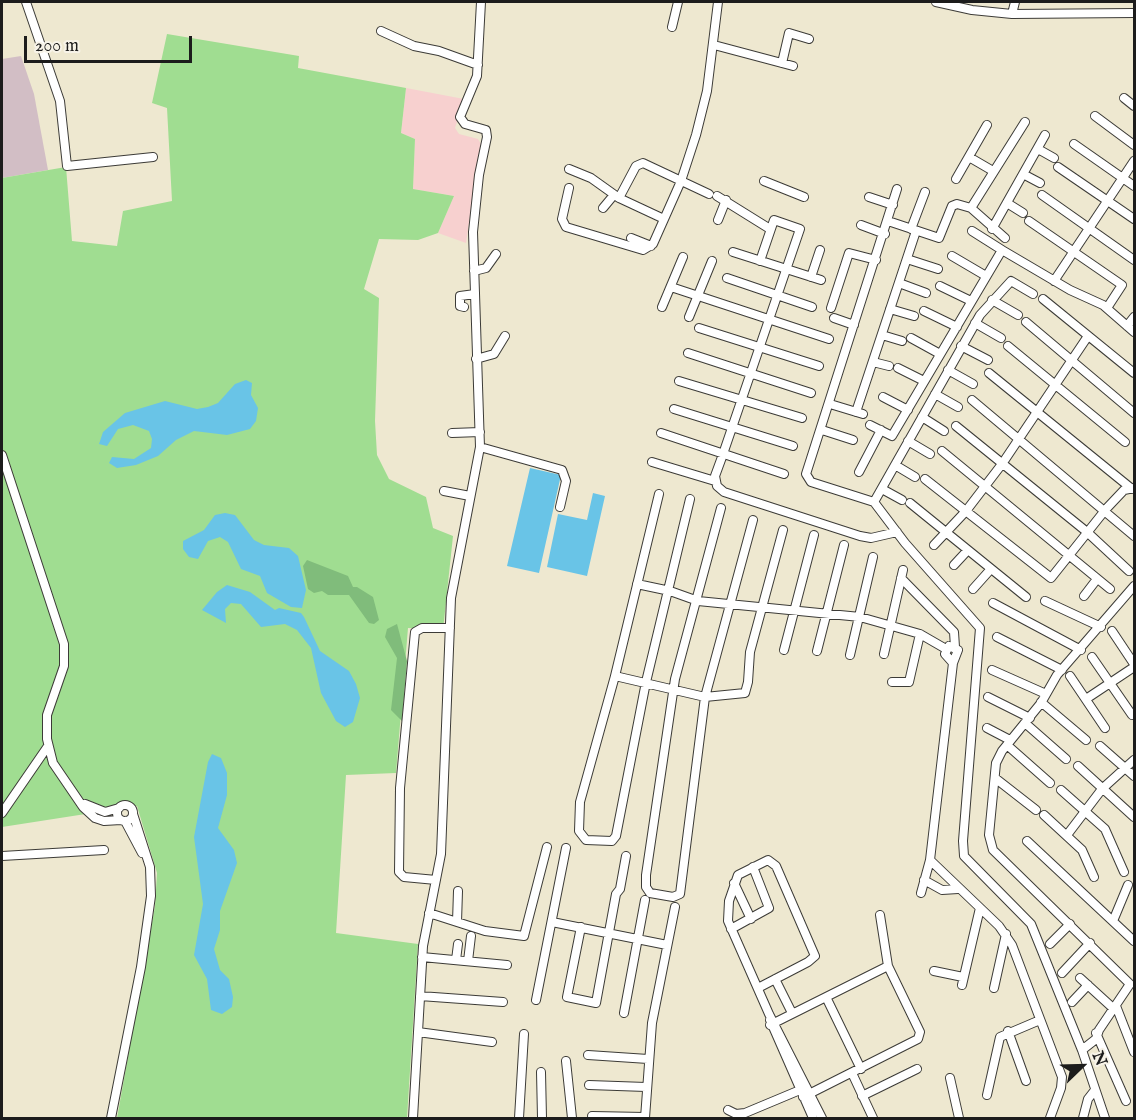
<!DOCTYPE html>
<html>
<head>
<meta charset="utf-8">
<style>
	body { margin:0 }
	#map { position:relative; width:1136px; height:1120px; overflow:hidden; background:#eee8d0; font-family:"IM FELL English",serif }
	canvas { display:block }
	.frame { position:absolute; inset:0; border:3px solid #1c1c1c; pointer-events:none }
	.north { position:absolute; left:1052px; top:1036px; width:60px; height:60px; -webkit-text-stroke:4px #f7f3e8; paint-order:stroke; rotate:67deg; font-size:16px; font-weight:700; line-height:24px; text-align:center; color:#1c1c1c }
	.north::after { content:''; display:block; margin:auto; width:21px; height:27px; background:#1c1c1c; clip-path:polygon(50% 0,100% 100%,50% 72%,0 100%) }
	.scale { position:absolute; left:24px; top:36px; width:168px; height:27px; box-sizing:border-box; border:3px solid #1c1c1c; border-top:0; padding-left:8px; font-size:18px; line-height:21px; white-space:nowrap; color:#1c1c1c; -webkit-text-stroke:4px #f7f3e8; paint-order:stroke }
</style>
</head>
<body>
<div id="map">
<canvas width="1136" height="1120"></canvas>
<div class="frame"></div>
<div class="north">N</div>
<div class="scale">200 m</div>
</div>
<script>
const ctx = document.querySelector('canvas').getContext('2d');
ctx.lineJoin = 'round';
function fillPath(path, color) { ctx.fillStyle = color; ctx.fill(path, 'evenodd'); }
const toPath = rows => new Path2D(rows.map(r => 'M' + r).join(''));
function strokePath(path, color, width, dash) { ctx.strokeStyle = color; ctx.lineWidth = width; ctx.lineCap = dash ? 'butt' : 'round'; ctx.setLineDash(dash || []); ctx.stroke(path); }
fillPath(toPath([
	[406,88,464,99,455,128,459,134,478,139,481,144,466,243,438,233,454,196,413,189,415,139,401,133]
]), '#f7d0cf');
fillPath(toPath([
	[21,56,34,94,48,170,2,178,2,59]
]), '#d2bec5');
fillPath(toPath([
	[167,34,299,56,298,68,406,88,401,133,415,139,413,189,454,196,438,233,418,240,379,239,364,289,379,298,375,421,377,455,389,479,426,497,433,528,453,536,443,630,408,628,396,773,346,775,336,933,418,944,407,1118,117,1118,155,906,157,873,137,806,2,827,2,178,66,167,72,241,117,246,123,211,172,201,167,108,152,103]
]), '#a0dd91');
fillPath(toPath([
	[307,560,348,576,353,587,357,587,373,597,379,620,374,624,369,623,349,595,328,595,322,591,314,593,308,589,303,566],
	[397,624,407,661,402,721,391,710,397,658,385,637,387,629]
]), '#80bc7b');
fillPath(toPath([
	[246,380,252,383,251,395,258,408,256,421,250,429,227,435,194,431,176,440,158,456,136,465,117,468,109,463,112,457,134,459,151,448,152,439,149,431,133,425,118,429,107,446,99,444,103,432,125,413,165,401,197,409,208,407,218,403,235,384],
	[530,468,561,475,539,573,507,566],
	[593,493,605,496,587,576,547,567,558,514,587,520],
	[225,513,235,515,254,540,264,545,289,548,298,556,306,590,302,608,291,607,267,593,260,576,241,569,228,542,220,537,208,541,198,559,189,557,183,549,183,541,204,530,215,515],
	[227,585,250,592,275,610,279,608,301,613,304,617,320,651,349,671,356,684,360,698,353,722,345,727,336,721,321,693,311,648,297,630,285,624,261,627,241,604,231,603,225,609,226,623,202,610,217,592],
	[212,754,221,758,227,773,227,795,218,828,234,850,237,863,220,911,220,930,214,949,220,970,229,979,233,997,232,1007,222,1014,211,1010,207,979,194,955,203,904,194,837,208,762]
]), '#69c4e7');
const minor = toPath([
	[26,2,60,101,67,166,153,157],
	[936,2,972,10,1012,14,1134,13],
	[1012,14,1015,2],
	[672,27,678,2],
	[381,31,414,46,439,51,478,65],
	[714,45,793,66],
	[782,63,789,33,809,39],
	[1124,98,1134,106],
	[1095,116,1134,145],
	[1074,144,1134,186],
	[1038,149,1054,158],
	[969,157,993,171],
	[1058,167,1134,219],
	[569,169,591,178,619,198,636,166,643,163,709,194],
	[1023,174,1040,183],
	[956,179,987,125],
	[764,181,804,197],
	[569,188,562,219,566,227,643,250,653,244,681,181,696,135,707,91,718,2],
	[897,189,806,474,811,482,874,502,905,543,980,628,963,841,964,856,1031,924,1082,1050,1105,1118],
	[1042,195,1134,260],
	[717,196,770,229],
	[869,197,893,205],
	[619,198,664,219],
	[1007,203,1023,213],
	[603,208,613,196],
	[971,208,1025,122],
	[718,220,726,200],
	[888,221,939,238,952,206,957,204,971,208,1005,238],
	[1029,221,1122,285,1107,308],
	[861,225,885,234],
	[911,229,925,192],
	[992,229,1045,135],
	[972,231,1002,250],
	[631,238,651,246],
	[733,252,821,280],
	[952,256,986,276],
	[907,259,938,269],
	[760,261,774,220,800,229,722,457,715,476,717,486,724,492,860,536,871,538,897,532],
	[474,271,486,268,496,254],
	[811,277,820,250],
	[727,278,812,307],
	[1054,281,1134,161],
	[899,283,926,293],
	[940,286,971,301],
	[671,287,829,339],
	[1043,299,1134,373],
	[992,300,1018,315],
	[464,307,460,306,460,296,475,294],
	[662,307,683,257],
	[831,308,849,253,876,260],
	[890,309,914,316],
	[924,311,957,327],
	[689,317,712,261],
	[834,318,854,325],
	[1026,322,1134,413],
	[975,323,1001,338],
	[1127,326,1134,317],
	[699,328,819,366],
	[882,335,902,341],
	[911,338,940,354],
	[961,346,988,360],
	[1008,346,1125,442],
	[688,353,811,393],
	[476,359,494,354,505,336],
	[873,362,889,366],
	[898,368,924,381],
	[948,370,973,384],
	[989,373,1132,489],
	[679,381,802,418],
	[935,394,958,407],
	[883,397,908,410],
	[972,400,1134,536],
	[830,404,863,414],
	[674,409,793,446],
	[856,412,916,231],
	[922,417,944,431],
	[870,425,892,436,1002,250,1070,290,1103,305,1134,332],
	[956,426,1087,532,1129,571],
	[822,430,853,440],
	[452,433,480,432],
	[661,433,784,474],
	[908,441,930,454],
	[480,447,562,470,566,481,560,507],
	[942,451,1110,589],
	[2,455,64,644,64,666,47,715,47,739,53,763,83,807,95,818,104,821,121,820],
	[652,462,715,481],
	[895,465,915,477],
	[859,472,881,430],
	[925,479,1051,578,1106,509,1124,490,1134,488],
	[882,489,902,500],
	[444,491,470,496],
	[659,494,615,676,580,802,579,831,586,840,612,841,616,836,646,682,690,499],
	[874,502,980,315,1011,281,1033,294],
	[910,503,1026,597],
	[721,508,675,679,646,875,646,887,650,893,673,897,680,894,705,697,753,520],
	[934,545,966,511,1002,464,1088,336],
	[954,565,967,551],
	[901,578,954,632,955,647],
	[637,584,670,591,698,601,860,617,920,634,946,649],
	[973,589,990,570],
	[1084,596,1097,579],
	[1045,601,1101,627],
	[993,603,1081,650],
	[1112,631,1134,664],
	[997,637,1062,670],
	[949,646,958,650,953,663,945,654,949,646],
	[784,650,814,535],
	[817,651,844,545],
	[884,654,903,570],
	[850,655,873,557],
	[1092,657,1132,715],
	[953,663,930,860,999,926,1012,945,1062,1077,1061,1088,1050,1118],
	[992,670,1046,694],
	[615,676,705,697,745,693,748,682,750,652,783,530],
	[1070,676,1105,728],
	[892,682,909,682,920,634],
	[988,697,1030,718],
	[1086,699,1134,667],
	[1041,702,1086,740],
	[1025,723,1066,759],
	[987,728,1010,740],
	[1007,745,1050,783],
	[1100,746,1134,776],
	[1078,766,1134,817],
	[995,778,1036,810],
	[1061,790,1105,829,1124,872],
	[85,804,105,812,119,808],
	'117 813a8 8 0 1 1 16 0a8 8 0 1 1-16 0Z',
	[2,813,48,746],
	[1044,815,1082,850,1094,877],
	[125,821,142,853],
	[1067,835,1102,789,1134,760],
	[1027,841,1134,941],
	[2,856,104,850],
	[436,880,404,877,399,872,400,788,415,632,422,628,450,628],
	[924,880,942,890,958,889],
	[734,883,751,919],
	[921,893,930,860],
	[429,913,485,931,524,936,547,847],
	[880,915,888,966],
	[1113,921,1128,885],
	[457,922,458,891],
	[552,922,667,945],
	[581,927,567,997,596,1003,616,894,620,889,626,856],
	[731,929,769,908,753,867],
	[1050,944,1070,924],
	[422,957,507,965],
	[456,960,458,944],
	[468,961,471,936],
	[934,971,963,977],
	[1062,973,1090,943],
	[1080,978,1114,1009],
	[775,979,792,1013],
	[962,985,980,908],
	[758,988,808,962,815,956,776,866,768,860,738,875,729,901,728,921,769,1014,822,1118],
	[994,988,1006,934],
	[420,996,503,1002],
	[826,997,861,1069],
	[536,1000,566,848],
	[1072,1002,1088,985],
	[1116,1006,1134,1052],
	[624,1013,645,900],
	[770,1020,813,1118],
	[770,1025,888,966,920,1032,918,1039,803,1097],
	[1008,1031,1026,1081],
	[418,1032,492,1042],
	[1096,1033,1126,1101],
	[1082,1050,1096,1039,1099,1030,1130,984,993,850,989,835,996,763,1002,751,1041,703,1057,675,1134,586],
	[588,1055,648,1059],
	[566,1061,572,1118],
	[541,1072,542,1118],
	[852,1073,873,1118],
	[950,1078,959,1118],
	[589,1085,646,1087],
	[987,1095,1000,1037,1040,1020],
	[862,1096,917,1069],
	[728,1110,736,1114,745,1113,800,1090],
	[592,1116,645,1117],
	[111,1118,141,967,151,896,150,867,133,814],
	[413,1118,423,946,441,854,451,598,480,447,473,232,479,175,487,137,486,130,465,124,460,117,477,76,481,2],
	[519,1118,524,1034],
	[645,1118,652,1023,675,907],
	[1083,1118,1088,1099,1095,1090]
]);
strokePath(minor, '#3c3b37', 10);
strokePath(minor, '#fff', 8);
</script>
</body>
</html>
